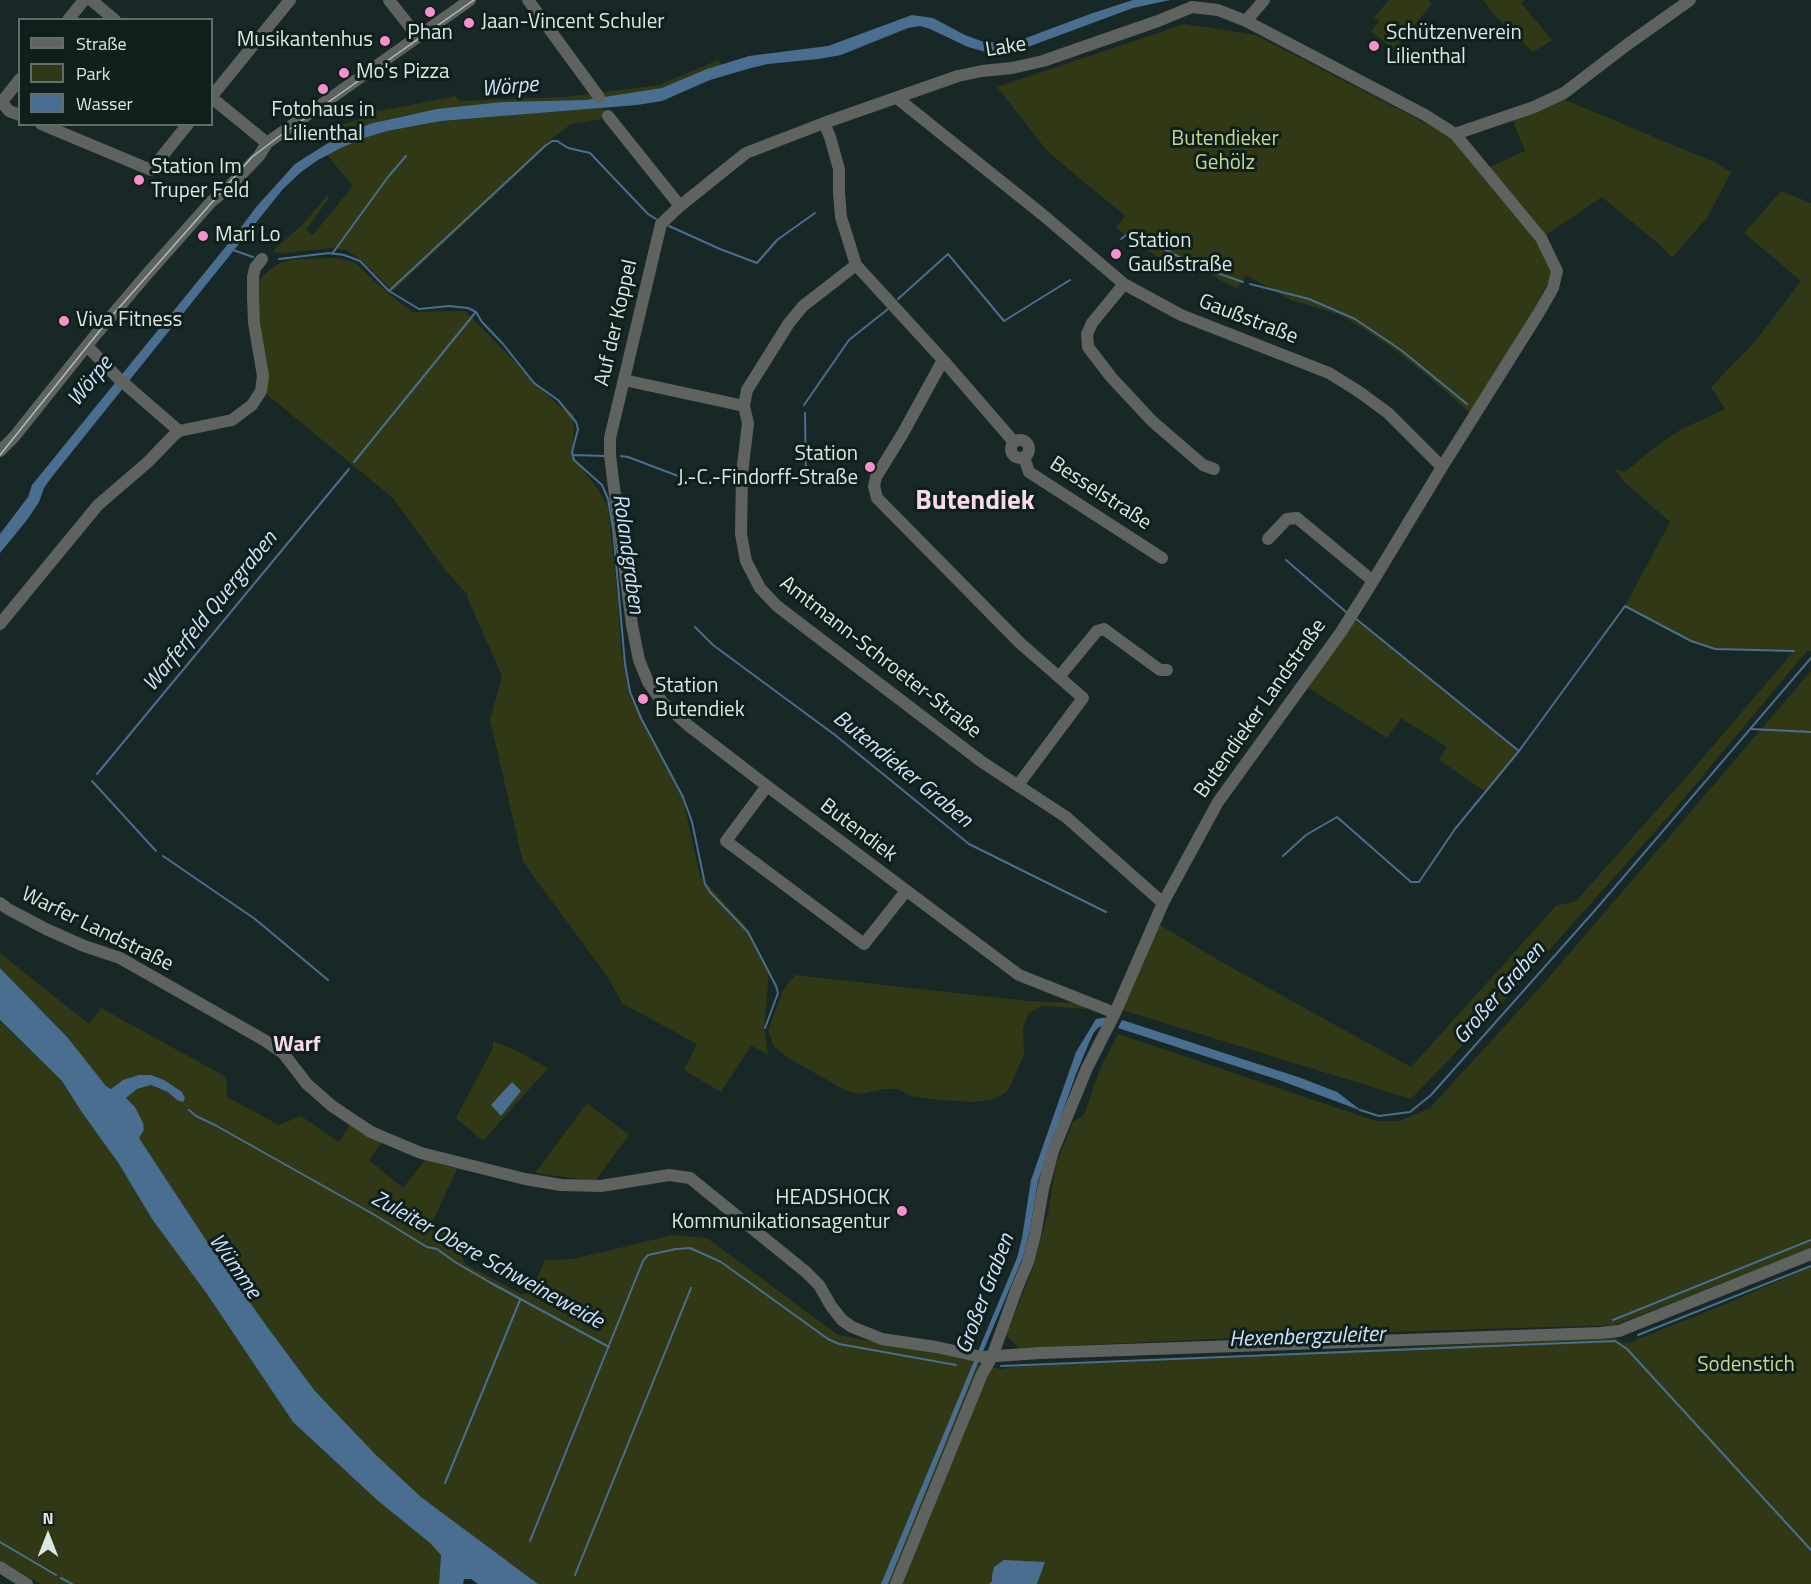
<!DOCTYPE html>
<html>
<head>
<meta charset="utf-8">
<style>
	body { margin:0 }
	#map { position:relative; width:1811px; height:1584px; overflow:hidden; background:#182826; font-family:"Titillium Web",sans-serif }
	canvas { display:block }
	.legend { position:absolute; left:18px; top:18px; width:195px; height:108px; box-sizing:border-box; background:#0e1f1c; border:2px solid #606f6c; margin:0; padding:8px 10px; list-style:none; font-size:18px; color:#dce6e4 }
	.legend li { display:flex; align-items:center; gap:12px; height:30px }
	.legend b { width:30px; border:2px solid #606f6c }
	.north { position:absolute; left:18px; top:1506px; width:60px; height:60px; -webkit-text-stroke:4px #0e1f1c; paint-order:stroke; rotate:0deg; font-size:16px; font-weight:700; line-height:24px; text-align:center; color:#dce6e4 }
	.north::after { content:''; display:block; margin:auto; width:21px; height:27px; background:#dce6e4; clip-path:polygon(50% 0,100% 100%,50% 72%,0 100%) }
</style>
</head>
<body>
<div id="map">
<canvas width="1811" height="1584"></canvas>
<ul class="legend">
<li><b style="height:8px;background:#5e635f"></b>Straße</li>
<li><b style="height:16px;background:#313815"></b>Park</li>
<li><b style="height:16px;background:#4a6e90"></b>Wasser</li>
</ul>
<div class="north">N</div>
</div>
<script>
const ctx = document.querySelector('canvas').getContext('2d');
ctx.lineJoin = 'round';
function fillPath(path, color) { ctx.fillStyle = color; ctx.fill(path, 'evenodd'); }
const toPath = rows => new Path2D(rows.map(r => 'M' + r).join(''));
function strokePath(path, color, width, dash) { ctx.strokeStyle = color; ctx.lineWidth = width; ctx.lineCap = dash ? 'butt' : 'round'; ctx.setLineDash(dash || []); ctx.stroke(path); }
function label(font, color, halo, rows, align = 'center') {
  ctx.font = font + ' "Titillium Web",sans-serif'; ctx.lineWidth = 6; ctx.setLineDash([]); ctx.textBaseline = 'middle'; ctx.strokeStyle = halo; ctx.fillStyle = color; for (const [text, x, y, turn = 0] of rows) {
    ctx.save(); ctx.translate(x, y); ctx.rotate((+turn || 0) * Math.PI / 180); ctx.textAlign = isNaN(turn) ? turn : align; if (halo) ctx.strokeText(text, 0, 0); ctx.fillText(text, 0, 0); ctx.restore();
  }
}
fillPath(toPath([
	[1389,0,1428,0,1432,4,1394,50,1371,31,1379,21,1374,17],
	[1483,0,1524,0,1521,3,1552,40,1533,52,1496,17],
	[1185,24,1256,35,1450,136,1537,241,1553,273,1518,338,1470,413,1435,382,1399,353,1372,334,1341,315,1291,300,1246,275,1237,289,1199,268,1193,276,1144,249,1116,228,1125,216,1048,152,997,87],
	[718,60,722,65,662,88,637,93,585,100,502,102,405,115,354,129,339,135,336,138,331,128,363,118,376,109,379,111,456,96,459,101,564,97,659,85],
	[1563,99,1714,162,1731,172,1707,218,1672,258,1659,244,1602,197,1546,235,1489,167,1525,151,1513,121],
	[603,108,607,118,571,124,546,143,543,150,393,291,361,260,346,250,330,248,279,254,279,252,274,253,275,249,303,224,327,196,329,198,306,230,313,235,353,186,327,155,363,138,387,131,441,121],
	[1781,191,1811,203,1811,651,1807,651,1675,809,1485,1022,1411,1099,1122,1010,1160,925,1218,960,1411,1067,1556,906,1576,901,1688,775,1793,652,1715,649,1691,641,1625,606,1670,522,1625,483,1615,469,1625,472,1659,444,1682,429,1725,409,1711,387,1754,343,1801,281,1744,233],
	[337,258,354,262,390,295,413,312,465,311,560,407,574,414,573,457,598,489,608,507,618,600,621,650,630,697,682,794,700,876,744,924,769,972,764,1030,768,1054,751,1046,721,1092,684,1070,697,1044,622,1003,607,976,523,862,490,720,502,676,467,597,468,595,446,571,393,498,265,393,257,281,271,269,280,263,296,259],
	[1355,618,1519,751,1486,792,1439,760,1447,747,1401,718,1387,738,1307,687],
	[1811,671,1811,1248,1615,1325,1320,1334,1019,1348,1006,1335,1033,1268,1048,1213,1056,1164,1073,1122,1084,1115,1100,1069,1118,1034,1376,1121,1400,1121,1430,1108,1544,983],
	[0,953,89,1024,101,1008,226,1077,227,1097,279,1125,301,1116,339,1142,350,1125,383,1141,369,1160,403,1188,425,1160,457,1169,432,1223,455,1235,465,1264,521,1294,531,1293,545,1260,573,1259,673,1235,707,1238,838,1335,973,1360,972,1364,1001,1369,1012,1367,1614,1337,1623,1343,1635,1342,1635,1340,1716,1308,1811,1267,1811,1584,538,1584,421,1497,376,1455,315,1391,268,1328,208,1243,139,1138,144,1130,135,1107,126,1098,137,1089,151,1085,168,1092,174,1097,177,1087,123,1080,112,1090,106,1086,68,1038,0,968],
	[795,975,1028,1001,1075,1003,1088,1009,1041,1006,1028,1014,1023,1029,1024,1055,1010,1086,1006,1092,994,1099,974,1102,940,1100,911,1096,898,1089,885,1089,861,1094,847,1091,790,1059,774,1047,768,1030,783,990],
	[0,1021,62,1081,81,1111,119,1164,152,1219,207,1294,293,1422,377,1500,430,1543,441,1555,439,1584,41,1584,0,1560],
	[493,1041,517,1051,548,1068,483,1141,456,1118,493,1048],
	[587,1103,629,1135,595,1181,535,1173]
]), '#313815');
fillPath(toPath([
	[1133,0,1170,0,1133,8,1025,48,1004,52,986,52,968,47,930,29,920,26,908,28,841,55,818,59,768,64,751,68,710,80,662,101,637,105,441,121,387,131,364,138,341,148,318,160,301,172,283,189,51,478,44,488,39,502,27,520,0,553,0,534,28,497,32,485,232,239,257,206,295,164,336,138,339,135,373,123,437,109,502,102,585,100,662,88,707,69,749,56,828,46,912,15,933,18,965,35,981,41,998,43,1018,41,1090,14],
	[0,968,68,1038,106,1086,111,1089,123,1080,139,1075,151,1075,164,1080,182,1092,185,1098,183,1102,177,1100,168,1092,151,1085,137,1089,126,1098,135,1107,143,1123,144,1130,139,1138,208,1243,268,1328,315,1391,376,1455,421,1497,538,1584,478,1584,471,1579,464,1579,463,1584,439,1584,441,1555,430,1543,377,1500,293,1422,207,1294,152,1219,119,1164,81,1111,62,1081,0,1020],
	[1102,1018,1110,1018,1106,1026,1099,1027,1094,1032,1089,1043,1076,1074,1038,1181,1030,1229,1023,1257,978,1363,888,1584,881,1584,1017,1258,1022,1238,1031,1180,1076,1052,1096,1019],
	[1122,1020,1301,1078,1337,1092,1362,1111,1279,1080,1118,1028],
	[512,1082,521,1091,501,1116,491,1105],
	[1004,1560,1045,1562,1037,1584,989,1584,992,1581,992,1576,994,1567]
]), '#4a6e90');
strokePath(toPath([
	[669,226,720,249,757,263,777,240,815,213],
	[1121,239,1131,231,1194,265,1243,282],
	[233,250,253,257],
	[332,254,388,177,406,156],
	[279,259,329,253,344,255,360,261,389,291,419,309,449,306,468,308,476,312,482,322,503,344,534,383,558,400,576,422,578,429,572,452,574,460,602,485,608,499,613,529,625,664,630,692,641,718,683,797,692,822,705,884,710,892,748,932,776,986,778,993,765,1028],
	[1250,284,1309,299,1355,319,1401,350,1467,404],
	[389,291,545,146,552,141,557,141,568,148,590,153,648,214,656,219],
	[898,299,948,254,1004,321,1070,280],
	[804,405,849,340,888,309],
	[805,413,806,482],
	[574,455,604,456],
	[621,456,628,457,686,479],
	[354,462,475,313],
	[1286,560,1346,612],
	[695,627,713,645,835,735,969,844,1106,912],
	[1751,729,1811,732],
	[1519,751,1625,606,1691,641,1715,649,1794,651],
	[97,774,349,469],
	[92,781,156,851],
	[163,856,255,919,328,980],
	[1283,856,1306,835,1337,817,1411,882,1419,882,1455,829,1519,751,1355,618],
	[189,1110,196,1116,215,1125,373,1214,427,1247,437,1249,455,1262,491,1283,609,1347],
	[1360,1110,1379,1116,1410,1112,1431,1095,1597,908,1811,658],
	[1613,1320,1811,1240],
	[1638,1335,1811,1266],
	[1001,1366,1615,1341,1627,1349,1811,1550],
	[445,1483,520,1300],
	[530,1541,643,1261,648,1255,676,1249,690,1248,721,1262,828,1339,839,1344,956,1365],
	[0,1542,56,1575],
	[575,1575,691,1288],
	[61,1578,72,1584]
]), '#4a6e90', 2);
strokePath(toPath([
	[91,0,115,20],
	[389,0,418,37],
	[528,0,599,97],
	[68,20,84,0],
	[1246,21,1264,0],
	[212,96,290,0],
	[212,98,267,143],
	[897,98,1043,215,1124,284,1181,315,1329,373,1358,391,1388,413,1442,467],
	[0,100,9,111,20,115],
	[0,104,20,79],
	[608,116,680,206],
	[824,123,830,137,839,169,839,193,841,217,856,265,943,360,903,433,876,477,874,486,877,498,1020,643,1083,698,1018,785],
	[41,124,151,170,188,124],
	[1455,134,1534,107,1564,93,1628,44,1690,0],
	[1124,284,1092,323,1087,334,1088,347,1111,377,1152,421,1203,465,1214,469],
	[87,346,118,378,179,431],
	[943,360,1014,442],
	[624,380,744,406,748,423,742,474,741,534,746,561,760,588,777,606,982,762,1066,817,1163,903],
	[744,406,747,390,789,323,803,306,856,265],
	'1011 449a9 9 0 1 1 18 0a9 9 0 1 1-18 0Z',
	[0,451,14,437,97,333,148,273,211,202,228,188,259,156,267,143,470,0],
	[1024,457,1029,472,1162,558],
	[1268,539,1287,519,1297,518,1373,581],
	[0,624,98,505,148,462,172,437,179,431,232,420,252,405,261,391,263,376,254,323,253,297,253,277,255,268,262,259],
	[1059,677,1097,631,1104,629,1160,670,1167,670],
	[767,786,726,841,864,944,906,891],
	[0,903,8,909,46,929,84,946,120,958,264,1040,283,1053,307,1084,332,1106,371,1132,421,1153,525,1179,561,1185,601,1186,669,1175,690,1178,806,1272,819,1285,831,1306,842,1320,852,1327,882,1339,936,1347,982,1357,1040,1353,1600,1333,1619,1331,1811,1254],
	[1115,1013,1019,975,767,786,689,726,663,703,648,682,639,660,632,625,612,472,610,455,610,438,661,224,680,206,746,153,824,123,958,76,982,71,1012,68,1043,61,1158,21,1192,7],
	[0,1567,27,1584],
	[896,1584,982,1374,992,1357,1017,1288,1028,1262,1035,1235,1043,1189,1053,1151,1087,1068,1115,1013,1163,903,1218,802,1341,632,1373,581,1442,467,1538,314,1553,288,1557,271,1541,238,1455,134,1425,115,1246,21,1218,10,1192,7]
]), '#5e635f', 12);
strokePath(toPath([
	[0,455,110,318,252,157,277,138,474,0]
]), '#b1bcba', 1.5);
for (const [x, y, r, color] of [
	[430,12,6,"#f890cb"],
	[469,23,6,"#f890cb"],
	[385,41,6,"#f890cb"],
	[1374,46,6,"#f890cb"],
	[344,73,6,"#f890cb"],
	[323,89,6,"#f890cb"],
	[139,180,6,"#f890cb"],
	[203,236,6,"#f890cb"],
	[1116,254,6,"#f890cb"],
	[64,321,6,"#f890cb"],
	[870,467,6,"#f890cb"],
	[643,699,6,"#f890cb"],
	[902,1211,6,"#f890cb"]
]) { const dot = new Path2D(); dot.arc(x, y, r, 0, 2 * Math.PI); ctx.fillStyle = color; ctx.fill(dot); strokePath(dot, '#0e1f1c', 2); }
label('21px', '#dce6e4', '#0e1f1c', [
	["Jaan-Vincent Schuler",481,23],
	["Phan",430,34,"center"],
	["Schützenverein",1386,34],
	["Lilienthal",1386,58],
	["Musikantenhus",373,41,"right"],
	["Mo's Pizza",356,73],
	["Fotohaus in",323,111,"center"],
	["Lilienthal",323,135,"center"],
	["Station Im",151,168],
	["Truper Feld",151,192],
	["Mari Lo",215,236],
	["Station",1128,242],
	["Gaußstraße",1128,266],
	["Viva Fitness",76,321],
	["Station",858,455,"right"],
	["J.-C.-Findorff-Straße",858,479,"right"],
	["Station",655,687],
	["Butendiek",655,711],
	["HEADSHOCK",890,1199,"right"],
	["Kommunikationsagentur",890,1223,"right"]
], 'left');
label('21px', '#dce6e4', '#0e1f1c', [
	["Lake",1006,48,-9],
	["Gaußstraße",1248,320,21],
	["Auf der Koppel",617,323,-77],
	["Besselstraße",1100,494,33],
	["Amtmann-Schroeter-Straße",880,658,38],
	["Butendieker Landstraße",1261,709,-55],
	["Butendiek",858,831,37],
	["Warfer Landstraße",97,930,26]
]);
label('21px', '#c7d78c', '#0e1f1c', [
	["Butendieker",1225,140],
	["Gehölz",1225,164],
	["Sodenstich",1746,1366]
]);
label('italic 22px', '#cbe2f9', '#0e1f1c', [
	["Wörpe",510,88,-5],
	["Wörpe",91,382,-51],
	["Rolandgraben",627,554,82],
	["Warferfeld Quergraben",211,612,-51],
	["Butendieker Graben",902,770,39],
	["Großer Graben",1500,994,-49],
	["Zuleiter Obere Schweineweide",487,1261,29],
	["Wümme",234,1267,55],
	["Großer Graben",986,1294,-69],
	["Hexenbergzuleiter",1307,1338,-2]
]);
label('bold 22px', '#f9daea', '#0e1f1c', [
	["Warf",297,1046]
]);
label('bold 27px', '#f9daea', '#0e1f1c', [
	["Butendiek",975,502]
]);
</script>
</body>
</html>
